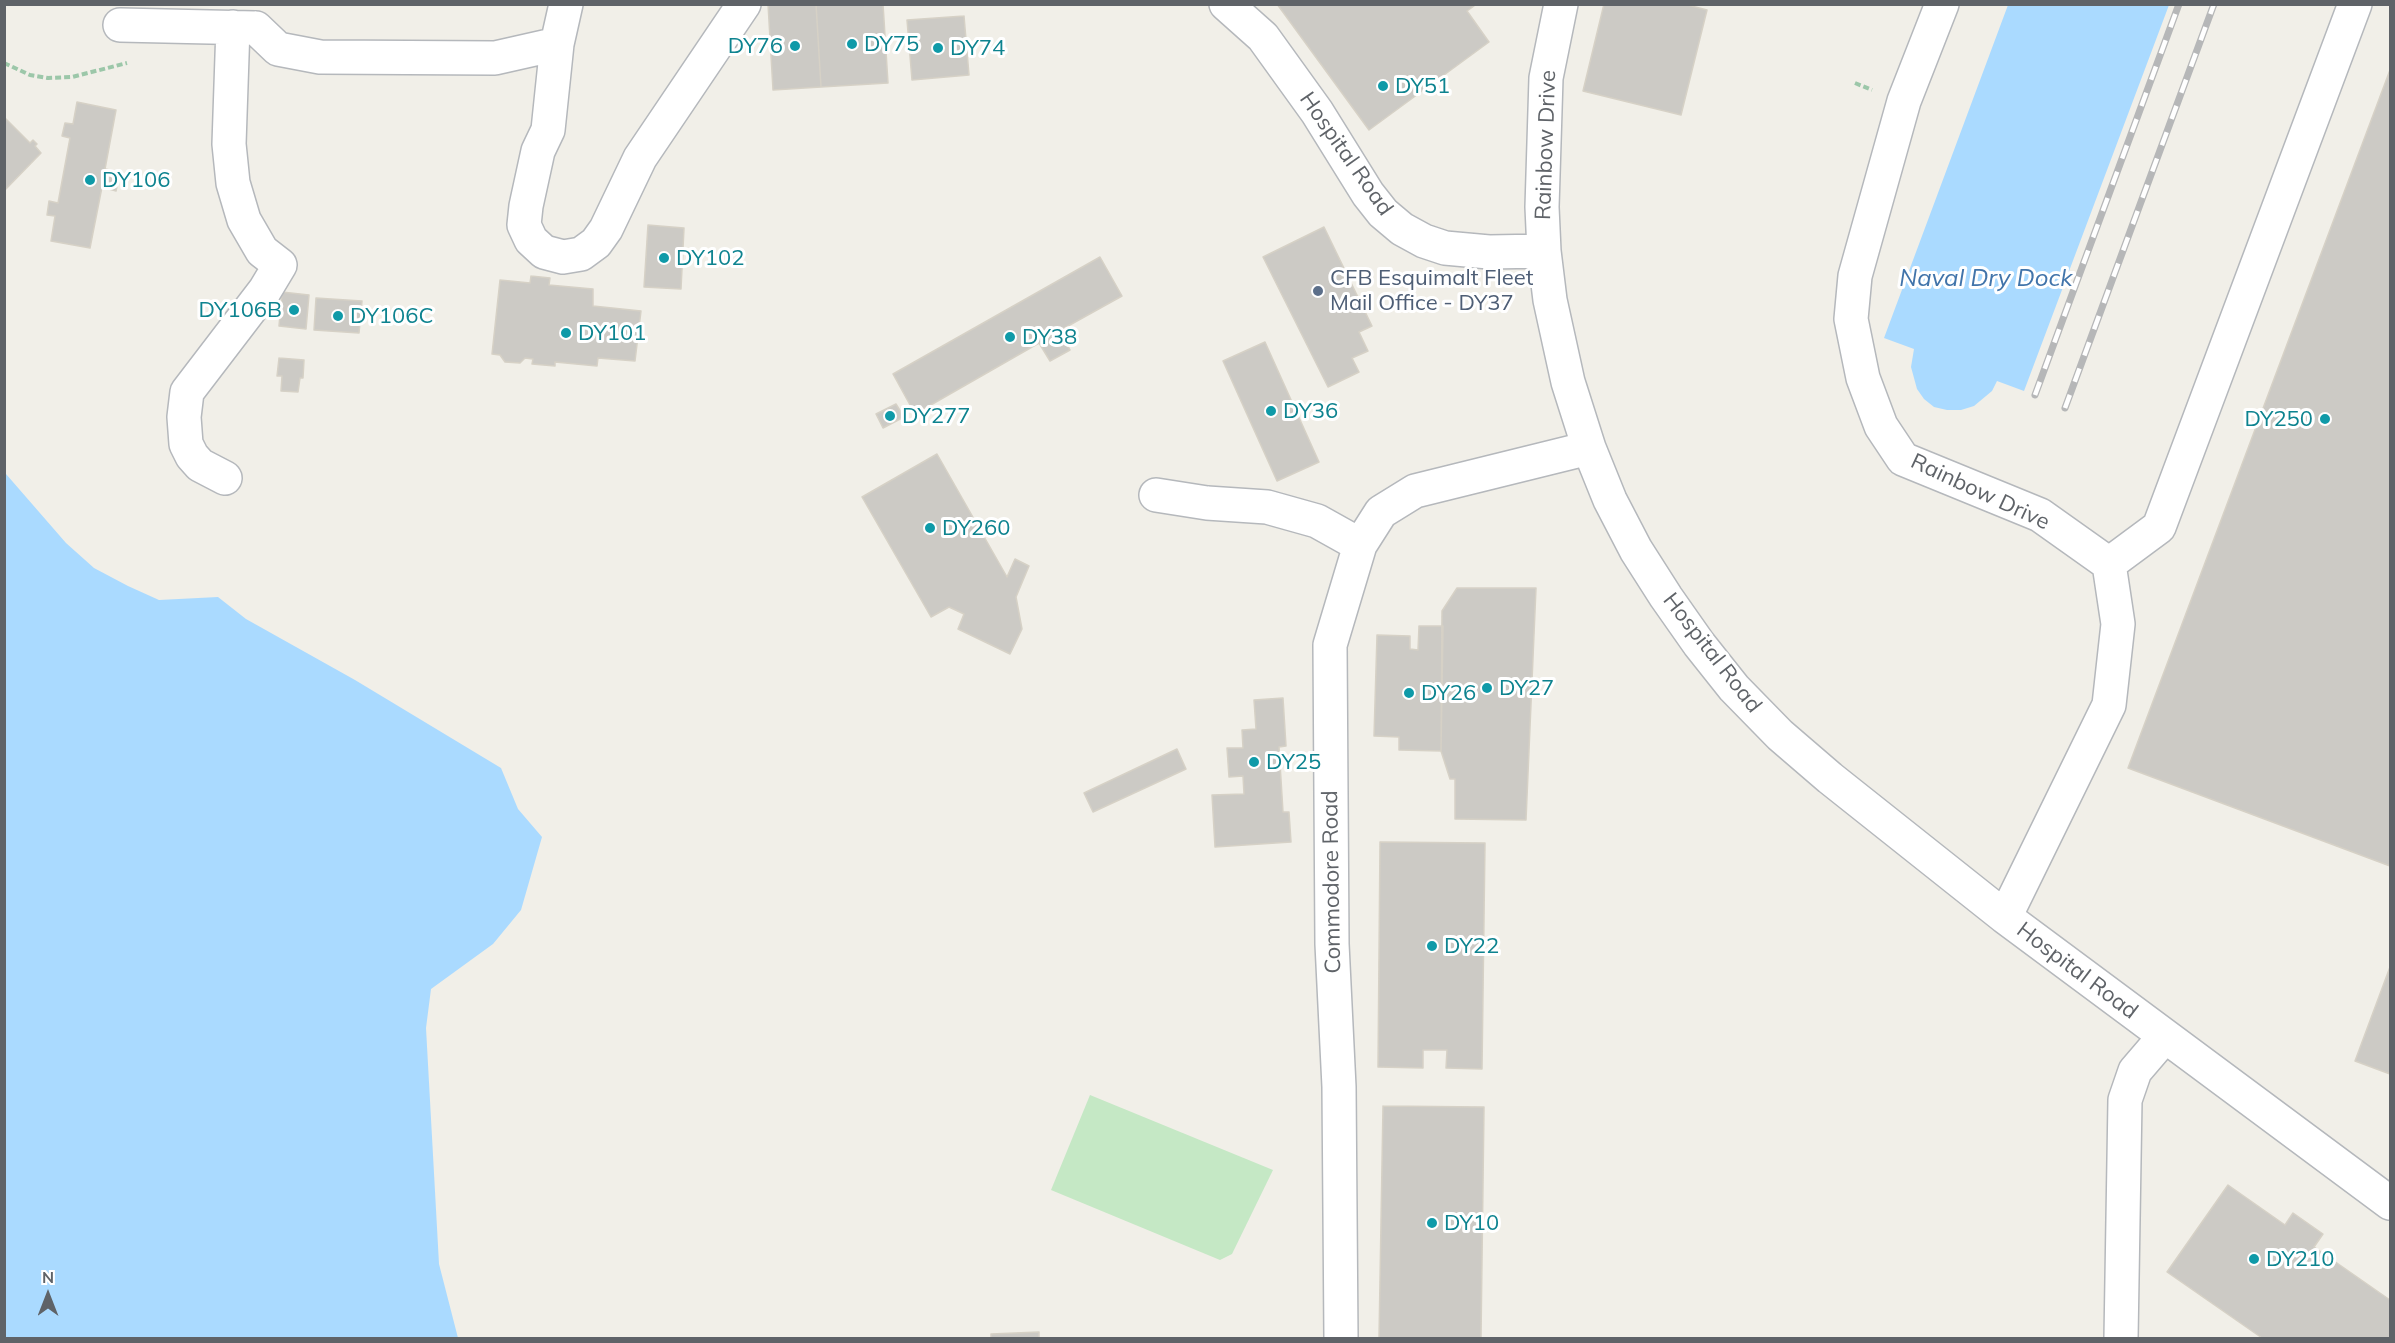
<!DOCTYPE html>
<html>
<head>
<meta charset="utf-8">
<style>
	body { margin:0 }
	#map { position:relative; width:2395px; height:1343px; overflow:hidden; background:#f1efe8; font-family:Mulish,sans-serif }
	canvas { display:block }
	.frame { position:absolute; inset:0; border:6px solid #5f6368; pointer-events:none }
	.north { position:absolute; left:18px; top:1265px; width:60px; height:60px; -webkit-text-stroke:4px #fff; paint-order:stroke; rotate:0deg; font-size:16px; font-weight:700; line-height:24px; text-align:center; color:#5f6368 }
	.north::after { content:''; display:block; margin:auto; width:21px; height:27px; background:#5f6368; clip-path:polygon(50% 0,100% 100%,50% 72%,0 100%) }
</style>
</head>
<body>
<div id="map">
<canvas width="2395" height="1343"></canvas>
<div class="frame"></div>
<div class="north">N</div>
</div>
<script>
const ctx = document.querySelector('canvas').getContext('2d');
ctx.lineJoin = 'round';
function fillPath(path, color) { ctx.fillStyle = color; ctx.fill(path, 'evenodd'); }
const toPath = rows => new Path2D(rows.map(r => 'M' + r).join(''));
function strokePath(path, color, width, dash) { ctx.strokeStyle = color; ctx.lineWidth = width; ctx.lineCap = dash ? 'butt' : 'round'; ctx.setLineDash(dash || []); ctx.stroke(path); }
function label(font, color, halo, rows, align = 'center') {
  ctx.font = font + ' Mulish,sans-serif'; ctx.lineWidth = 6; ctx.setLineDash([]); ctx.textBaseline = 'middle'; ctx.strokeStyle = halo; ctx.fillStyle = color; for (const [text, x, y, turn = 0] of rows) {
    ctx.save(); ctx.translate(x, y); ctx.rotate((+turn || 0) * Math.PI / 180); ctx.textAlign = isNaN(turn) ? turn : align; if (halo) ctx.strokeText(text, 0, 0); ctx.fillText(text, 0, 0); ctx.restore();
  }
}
fillPath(toPath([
	[1090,1095,1273,1170,1232,1254,1220,1260,1051,1190]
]), '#c5e8c5');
fillPath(toPath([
	[2008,5,2169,5,2024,391,1997,381,1992,391,1974,406,1961,410,1947,410,1934,407,1924,399,1917,389,1911,367,1914,349,1884,338],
	[5,463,6,474,66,543,94,568,128,586,159,600,218,597,246,619,355,680,501,768,518,809,542,837,521,910,493,944,431,989,426,1028,439,1264,458,1338,5,1338]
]), '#aadaff');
const building = toPath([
	[768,4,816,4,821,87,773,90,768,4],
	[816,4,883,4,888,83,821,87,816,4],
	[1277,4,1473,4,1474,6,1467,11,1489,42,1369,130,1277,4],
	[1604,4,1684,4,1707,10,1681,115,1583,91,1604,4],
	[964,16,969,75,912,80,907,20,964,16],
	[2390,70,2390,866,2128,768,2390,70],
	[77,102,116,110,105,169,120,172,116,191,102,187,90,248,51,241,55,216,47,215,49,201,58,203,70,138,62,136,65,123,73,124,77,102],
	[4,117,30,143,33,140,37,144,35,146,41,153,4,191,4,117],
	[648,225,684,228,681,289,644,287,648,225],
	[1324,227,1372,326,1359,332,1368,351,1352,358,1359,372,1328,387,1263,257,1324,227],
	[1100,257,1122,296,1059,331,1070,350,1050,361,1039,343,915,414,893,374,1100,257],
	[531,276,550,278,549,285,593,289,593,306,641,311,635,361,598,358,597,366,555,362,555,366,532,364,533,359,525,358,520,363,505,362,500,355,492,354,500,280,530,283,531,276],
	[282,292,309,295,306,329,279,326,282,292],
	[316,298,362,301,359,333,314,330,316,298],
	[1265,342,1319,462,1277,481,1223,361,1265,342],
	[279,358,304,360,303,378,300,378,298,392,281,391,282,376,277,376,279,358],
	[896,404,904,417,883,428,876,414,896,404],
	[937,454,1007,577,1015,559,1029,566,1016,597,1022,629,1010,654,958,629,964,614,949,607,931,617,862,497,937,454],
	[1457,588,1536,588,1526,820,1455,819,1455,779,1450,779,1441,751,1442,611,1457,588],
	[1419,626,1443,626,1441,751,1399,750,1399,737,1374,736,1377,635,1410,636,1410,649,1418,650,1419,626],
	[1283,698,1286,746,1279,747,1283,812,1289,812,1291,842,1215,847,1212,795,1244,794,1243,776,1229,777,1227,748,1243,748,1242,730,1256,729,1254,700,1283,698],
	[1177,749,1186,769,1093,812,1084,793,1177,749],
	[1380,842,1485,843,1482,1069,1446,1068,1447,1050,1423,1050,1423,1068,1378,1067,1380,842],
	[2390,967,2390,1074,2355,1061,2390,967],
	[1383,1106,1484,1107,1481,1338,1379,1338,1383,1106],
	[2228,1185,2285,1225,2293,1213,2323,1234,2314,1247,2390,1300,2390,1338,2262,1338,2167,1272,2228,1185],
	[1039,1332,1039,1338,991,1338,991,1334,1039,1332]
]);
fillPath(building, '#cccac5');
strokePath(building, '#d6d1c6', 1.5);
const minor = toPath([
	[566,4,557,44,548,130,538,151,526,206,524,225,531,240,544,252,563,257,581,254,596,243,606,229,640,158,744,4],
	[1226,4,1263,37,1317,112,1368,194,1383,213,1402,229,1424,241,1445,248,1489,252,1544,251,1550,300,1568,382,1589,448,1610,500,1636,550,1666,597,1699,644,1734,688,1780,735,1830,778,2005,917,2390,1203],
	[1942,4,1904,101,1855,276,1851,319,1863,378,1881,426,1903,459,2040,515,2109,564,2118,624,2109,705,2005,917],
	[120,25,255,28],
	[256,28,278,49,320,57,495,58,557,44],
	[1544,251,1542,207,1546,78,1561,4],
	[225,478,200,465,192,456,186,444,184,417,187,392,265,290,280,265,262,251,244,220,233,183,229,144,233,27],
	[1156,495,1207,503,1267,507,1317,521,1360,545],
	[2109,564,2159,527,2355,4],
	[1341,1338,1339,1087,1332,944,1330,645,1360,545,1381,512,1415,491,1589,448],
	[2121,1338,2125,1100,2135,1071,2165,1036]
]);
strokePath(minor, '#b5b8bc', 36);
strokePath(toPath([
	[4,63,30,75,48,78,72,77,127,63],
	[1855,83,1872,90]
]), '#9cc7a9', 4, [6, 3]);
strokePath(minor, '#fff', 33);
const rail = toPath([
	[2035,395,2179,4],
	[2065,408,2214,4]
]);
strokePath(rail, '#b6b7b8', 7);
strokePath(rail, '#fff', 4.5, [14]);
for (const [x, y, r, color] of [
	[852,44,6,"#0f9aa8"],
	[795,46,6,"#0f9aa8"],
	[938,48,6,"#0f9aa8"],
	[1383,86,6,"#0f9aa8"],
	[90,180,6,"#0f9aa8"],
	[664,258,6,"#0f9aa8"],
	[1318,291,6,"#5c6f8a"],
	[294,310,6,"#0f9aa8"],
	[338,316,6,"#0f9aa8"],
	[566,333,6,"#0f9aa8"],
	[1010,337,6,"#0f9aa8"],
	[1271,411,6,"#0f9aa8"],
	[890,416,6,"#0f9aa8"],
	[2325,419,6,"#0f9aa8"],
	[930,528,6,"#0f9aa8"],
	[1487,688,6,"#0f9aa8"],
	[1409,693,6,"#0f9aa8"],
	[1254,762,6,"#0f9aa8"],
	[1432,946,6,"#0f9aa8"],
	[1432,1223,6,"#0f9aa8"],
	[2254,1259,6,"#0f9aa8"]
]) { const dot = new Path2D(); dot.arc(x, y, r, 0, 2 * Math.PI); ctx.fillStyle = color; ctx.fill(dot); strokePath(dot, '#fff', 2); }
label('22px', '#0d838f', '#fff', [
	["DY75",864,44],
	["DY76",783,46,"right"],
	["DY74",950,48],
	["DY51",1395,86],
	["DY106",102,180],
	["DY102",676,258],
	["DY106B",282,310,"right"],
	["DY106C",350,316],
	["DY101",578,333],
	["DY38",1022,337],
	["DY36",1283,411],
	["DY277",902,416],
	["DY250",2313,419,"right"],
	["DY260",942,528],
	["DY27",1499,688],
	["DY26",1421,693],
	["DY25",1266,762],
	["DY22",1444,946],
	["DY10",1444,1223],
	["DY210",2266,1259]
], 'left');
label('22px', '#5f6368', '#fff', [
	["Rainbow Drive",1546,145,-88],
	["Hospital Road",1346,154,55],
	["Rainbow Drive",1980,492,25],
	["Hospital Road",1712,653,52],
	["Commodore Road",1332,882,-91],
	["Hospital Road",2077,971,37]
]);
label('22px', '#4e5e75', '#fff', [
	["CFB Esquimalt Fleet",1330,278],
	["Mail Office - DY37",1330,303]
], 'left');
label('italic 24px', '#4174aa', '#fff', [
	["Naval Dry Dock",1986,279]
]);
</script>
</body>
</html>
